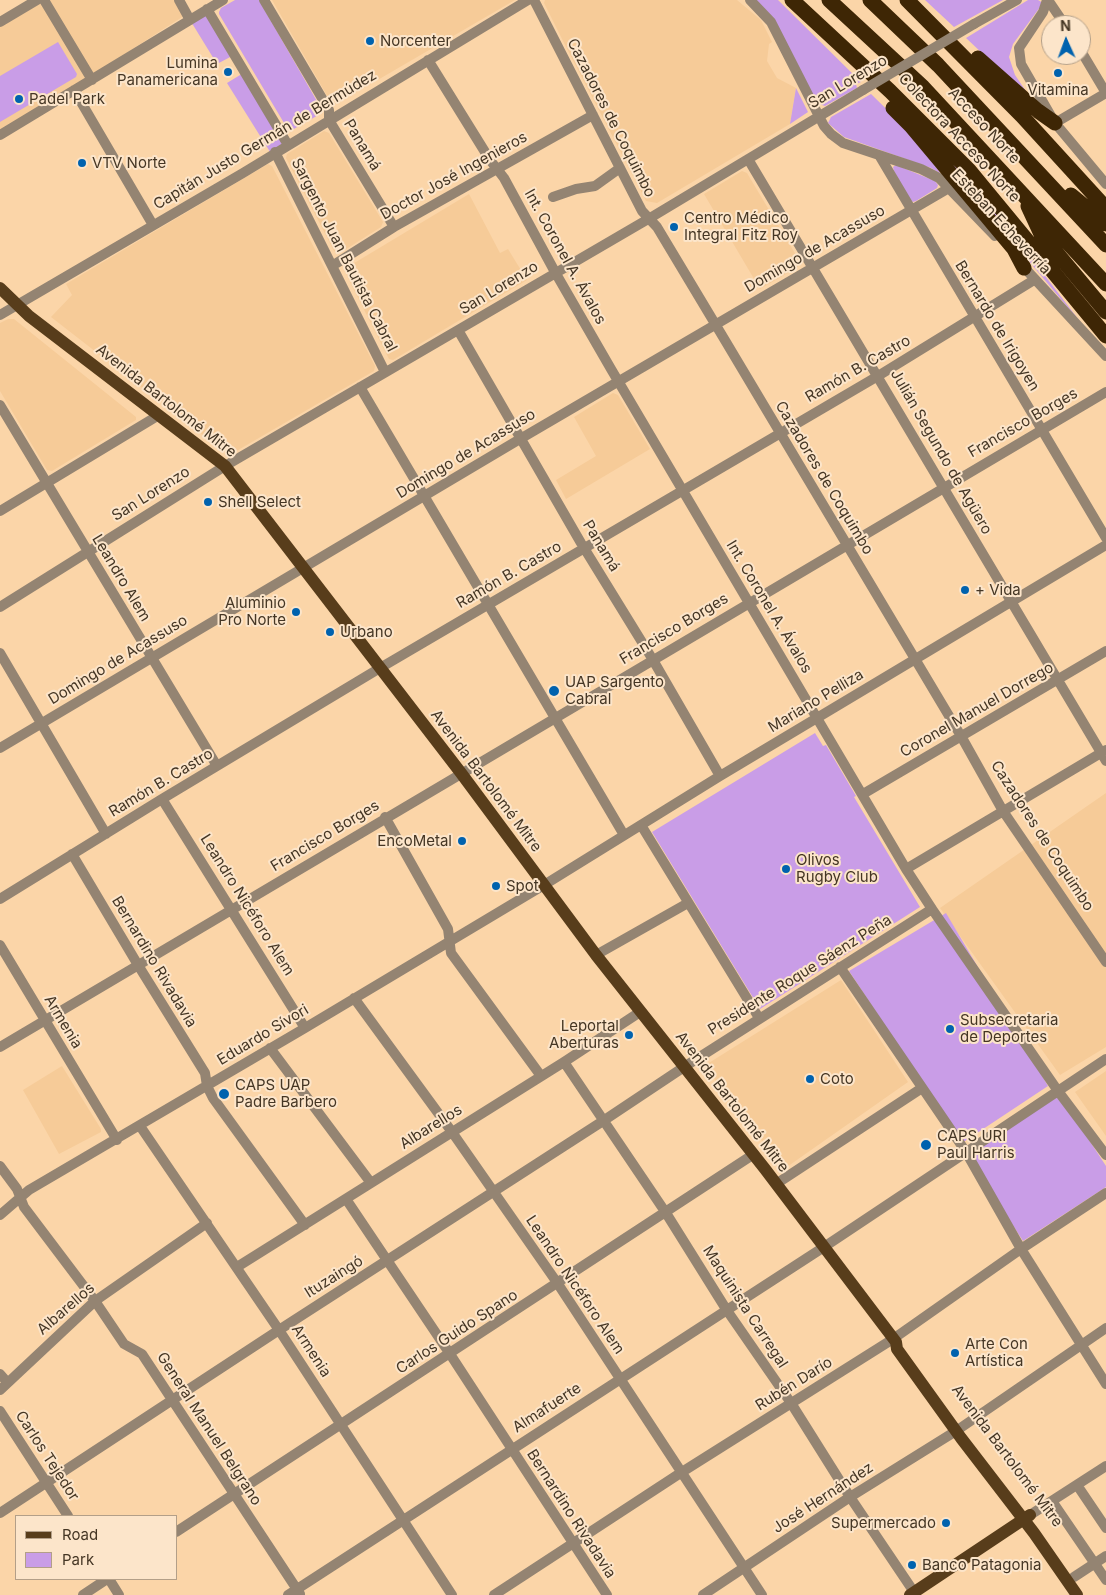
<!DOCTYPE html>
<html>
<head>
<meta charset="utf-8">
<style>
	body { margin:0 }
	#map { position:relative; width:1106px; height:1595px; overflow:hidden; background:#fbd5a8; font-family:Inter,sans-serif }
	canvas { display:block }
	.legend { position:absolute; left:15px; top:1515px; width:162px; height:65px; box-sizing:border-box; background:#fce5ca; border:1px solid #b39f88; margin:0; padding:6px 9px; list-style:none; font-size:15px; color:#453624 }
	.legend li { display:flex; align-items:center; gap:10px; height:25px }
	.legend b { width:25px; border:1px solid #b39f88 }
	.north { position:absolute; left:1041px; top:15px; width:50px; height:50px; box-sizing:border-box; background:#fce5ca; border:1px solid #b39f88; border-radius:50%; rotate:358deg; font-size:14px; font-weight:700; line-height:20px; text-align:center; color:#453624 }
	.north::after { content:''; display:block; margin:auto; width:18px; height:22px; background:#0062ae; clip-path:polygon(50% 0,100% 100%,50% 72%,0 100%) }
</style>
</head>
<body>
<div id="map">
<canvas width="1106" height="1595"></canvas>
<ul class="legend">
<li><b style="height:6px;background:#583d1b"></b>Road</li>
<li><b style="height:14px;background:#c99de7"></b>Park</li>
</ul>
<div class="north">N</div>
</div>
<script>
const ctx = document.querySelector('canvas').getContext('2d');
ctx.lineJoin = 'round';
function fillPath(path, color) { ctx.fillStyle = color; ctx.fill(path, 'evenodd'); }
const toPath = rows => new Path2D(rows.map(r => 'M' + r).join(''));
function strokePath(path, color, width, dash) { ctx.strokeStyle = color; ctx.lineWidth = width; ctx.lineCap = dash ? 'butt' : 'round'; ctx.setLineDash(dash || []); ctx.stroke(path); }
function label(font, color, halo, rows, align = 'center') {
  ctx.font = font + ' Inter,sans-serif'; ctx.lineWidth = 4; ctx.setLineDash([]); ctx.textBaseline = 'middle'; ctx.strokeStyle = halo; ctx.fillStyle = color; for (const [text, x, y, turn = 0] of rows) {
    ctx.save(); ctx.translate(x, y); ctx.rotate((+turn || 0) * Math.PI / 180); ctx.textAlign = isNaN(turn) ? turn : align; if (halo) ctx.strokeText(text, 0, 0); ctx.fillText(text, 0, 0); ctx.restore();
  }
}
fillPath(toPath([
	[45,0,182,0,190,12,95,73,0,130,0,27],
	[272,0,515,0,333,106],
	[545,0,737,0,761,20,772,42,769,44,767,61,777,78,796,88,790,124,657,203,646,201,563,41,544,3],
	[324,131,329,133,383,222,381,227,340,253,334,251,286,158,287,154],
	[268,164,272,166,375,366,374,371,233,453,226,453,51,317,72,295,66,284],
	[742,171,747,173,799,260,798,267,760,289,704,194],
	[469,194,500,253,508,249,527,280,393,360,389,359,345,272,346,268],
	[8,319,14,319,136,417,136,420,52,471,47,470,0,391,0,323],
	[613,393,618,395,650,449,566,499,556,480,596,456,574,417],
	[1106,793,1106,1047,1060,1075,940,908],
	[841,980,908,1082,784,1169,704,1066],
	[62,1066,101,1129,101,1132,59,1154,23,1090],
	[1106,1071,1106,1136,1075,1092]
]), '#f6cb98');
fillPath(toPath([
	[235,0,259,0,322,110,322,113,292,130,287,128,219,14,219,12,221,8],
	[755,0,778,0,861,82,856,84,857,88,825,106,816,103],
	[925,0,1003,0,954,27],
	[1028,0,1038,0,1043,3,1013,44,1009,57,1015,75,1032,100,966,38],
	[207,9,234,55,217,64,190,20],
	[58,42,77,74,76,77,0,122,0,76],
	[245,72,288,145,272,155,227,83],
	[796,88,808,112,790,124],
	[871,94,912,134,941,174,931,168,844,137,828,123,831,117],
	[946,156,996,212,1085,328,986,210],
	[896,165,935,181,938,185,937,188,916,201,913,202,909,199,894,171,893,167],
	[815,733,823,746,826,745,856,796,854,797,920,907,760,1009,652,832],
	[946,913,1048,1086,962,1143,849,971],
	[1059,1094,1106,1166,1106,1187,1023,1241,967,1154]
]), '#c99de7');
strokePath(toPath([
	[44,0,92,80],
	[179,0,190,20],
	[264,0,329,110,329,120,394,227],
	[534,0,642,211,657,227,726,342,961,736,1003,811,1106,962],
	[750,0,771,22,824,126,831,134,843,143,921,169,939,178,995,236],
	[1047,0,1043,12,1019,48,1021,64,1055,123,1106,184],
	[1048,0,1065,25],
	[207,9,288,145],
	[0,22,37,0],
	[974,24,1017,0],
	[1081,51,1106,93],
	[428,60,490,160,504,178,555,272,611,369,906,869,932,909,1058,1091,1106,1155],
	[74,90,153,225],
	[1055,123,1106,93],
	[0,135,223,0],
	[275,152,385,372],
	[879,155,1106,538],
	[748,159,1106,761],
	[553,197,576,189,595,186,620,168],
	[1020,263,1106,356],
	[332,266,394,227,593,115],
	[0,315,243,173,528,0],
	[458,330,581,543,653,660,720,776],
	[360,387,624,835],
	[0,405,217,766],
	[0,511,159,415],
	[0,607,225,466,650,218,863,90],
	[0,653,106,834],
	[0,748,520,439,949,188],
	[863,794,1106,651],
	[162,799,305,1028],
	[385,817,448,929,451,953,541,1076],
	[641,825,759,1018],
	[72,854,138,965,205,1073,207,1086,213,1098,305,1225],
	[906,869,1106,750],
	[0,899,162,799,380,668,878,376,1034,280],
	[0,945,117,1140],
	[596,955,688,903],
	[840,967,966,1152,1021,1249,1106,1384],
	[354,998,452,1132,558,1284,762,1595],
	[0,1047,1106,392],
	[270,1048,371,1183],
	[564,1062,666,1213,726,1309,791,1403,850,1497,916,1595],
	[140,1126,279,1330,452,1595],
	[0,1166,17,1189,24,1207,95,1301,124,1344,142,1354,300,1594],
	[776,1184,922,1088],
	[346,1199,450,1354,607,1595],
	[0,1215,29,1190,305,1028,544,885,720,776,1106,545],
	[237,1267,564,1062,640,1012],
	[0,1374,7,1382],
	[0,1390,95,1301,207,1223],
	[0,1411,68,1516],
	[1077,1485,1106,1528],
	[1052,1501,1106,1580],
	[0,1513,279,1330,603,1121,684,1067,932,909],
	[1030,1515,1106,1466],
	[176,1532,754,1154],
	[1074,1577,1106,1556],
	[109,1579,119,1595],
	[83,1595,107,1579],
	[288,1595,824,1247,1106,1059],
	[494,1595,682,1472,893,1339,1021,1249,1106,1193],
	[703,1595,850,1497,956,1431,1106,1328]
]), '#948472', 10);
strokePath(toPath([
	[0,288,29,316,225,466,461,773,596,955,765,1169,896,1342,897,1349,961,1438,1034,1533,1077,1595],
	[910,1595,1030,1515]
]), '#583d1b', 12);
strokePath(toPath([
	[792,0,890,91,969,170,1106,336],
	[829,0,923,87,1106,284],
	[870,0,938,65,1106,245],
	[907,0,1022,116,1106,208],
	[978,58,1038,111,1055,123],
	[893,108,911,126,1014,249,1024,268],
	[1071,195,1106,224],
	[1028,206,1041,234,1106,312]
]), '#3e2605', 15);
strokePath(toPath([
	[863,90,974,24]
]), '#948472', 10);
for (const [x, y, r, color] of [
	[370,41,5,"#0062ae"],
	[228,72,5,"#0062ae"],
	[1058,73,5,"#0062ae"],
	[19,99,5,"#0062ae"],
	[82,163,5,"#0062ae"],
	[674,227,5,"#0062ae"],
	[208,502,5,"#0062ae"],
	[965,590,5,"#0062ae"],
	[296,612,5,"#0062ae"],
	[330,632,5,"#0062ae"],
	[554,691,6,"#0062ae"],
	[462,841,5,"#0062ae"],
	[786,869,5,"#0062ae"],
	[496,886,5,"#0062ae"],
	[950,1029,5,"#0062ae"],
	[629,1035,5,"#0062ae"],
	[810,1079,5,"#0062ae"],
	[224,1094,6,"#0062ae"],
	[926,1145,6,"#0062ae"],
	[955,1353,5,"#0062ae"],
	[946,1523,5,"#0062ae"],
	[912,1565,5,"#0062ae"]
]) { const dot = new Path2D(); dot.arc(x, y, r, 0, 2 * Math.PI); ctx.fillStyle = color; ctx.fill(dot); strokePath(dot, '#fce5ca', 2); }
label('15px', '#453624', '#fce5ca', [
	["Norcenter",380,41],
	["Lumina",218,63,"right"],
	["Panamericana",218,80,"right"],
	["Vitamina",1058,90,"center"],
	["Padel Park",29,99],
	["VTV Norte",92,163],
	["Centro Médico",684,218],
	["Integral Fitz Roy",684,235],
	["Shell Select",218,502],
	["+ Vida",975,590],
	["Aluminio",286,603,"right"],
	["Pro Norte",286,620,"right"],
	["Urbano",340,632],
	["UAP Sargento",565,682],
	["Cabral",565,699],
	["EncoMetal",452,841,"right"],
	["Olivos",796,860],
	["Rugby Club",796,877],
	["Spot",506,886],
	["Subsecretaria",960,1020],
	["de Deportes",960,1037],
	["Leportal",619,1026,"right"],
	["Aberturas",619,1043,"right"],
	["Coto",820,1079],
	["CAPS UAP",235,1085],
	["Padre Barbero",235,1102],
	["CAPS URI",937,1136],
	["Paul Harris",937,1153],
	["Arte Con",965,1344],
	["Artística",965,1361],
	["Supermercado",936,1523,"right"],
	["Banco Patagonia",922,1565]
], 'left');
label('15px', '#453624', '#fce5ca', [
	["San Lorenzo",848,82,-31],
	["Cazadores de Coquimbo",611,118,63],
	["Acceso Norte",984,126,47],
	["Colectora Acceso Norte",959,138,47],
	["Capitán Justo Germán de Bermúdez",265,140,-31],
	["Panamá",362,145,59],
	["Doctor José Ingenieros",454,176,-29],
	["Esteban Echeverría",1001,222,47],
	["Domingo de Acassuso",815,249,-30],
	["Sargento Juan Bautista Cabral",344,255,63],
	["Int. Coronel A. Ávalos",565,257,61],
	["San Lorenzo",499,288,-31],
	["Bernardo de Irigoyen",997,326,59],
	["Ramón B. Castro",858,369,-30],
	["Avenida Bartolomé Mitre",166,401,38],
	["Francisco Borges",1023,423,-30],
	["Julián Segundo de Agüero",941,452,60],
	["Domingo de Acassuso",466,454,-31],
	["Cazadores de Coquimbo",824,478,59],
	["San Lorenzo",151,494,-32],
	["Panamá",601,546,59],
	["Ramón B. Castro",509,575,-30],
	["Leandro Alem",121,578,59],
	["Int. Coronel A. Ávalos",769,607,59],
	["Francisco Borges",674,629,-31],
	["Domingo de Acassuso",118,660,-31],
	["Mariano Pelliza",816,701,-31],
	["Coronel Manuel Dorrego",977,710,-30],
	["Avenida Bartolomé Mitre",486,781,53],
	["Ramón B. Castro",161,783,-31],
	["Francisco Borges",325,836,-31],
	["Cazadores de Coquimbo",1042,836,57],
	["Leandro Nicéforo Alem",247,905,58],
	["Bernardino Rivadavia",154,962,59],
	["Presidente Roque Sáenz Peña",800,975,-32],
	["Armenia",63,1022,59],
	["Eduardo Sívori",263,1035,-31],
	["Avenida Bartolomé Mitre",732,1102,52],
	["Albarellos",431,1127,-32],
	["Ituzaingó",334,1277,-32],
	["Leandro Nicéforo Alem",575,1285,56],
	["Maquinista Carregal",745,1307,57],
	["Albarellos",66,1309,-41],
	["Carlos Guido Spano",457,1332,-33],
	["Armenia",311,1351,57],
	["Rubén Darío",794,1384,-32],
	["Almafuerte",547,1408,-33],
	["General Manuel Belgrano",209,1429,57],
	["Carlos Tejedor",47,1456,57],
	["Avenida Bartolomé Mitre",1007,1456,53],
	["José Hernández",823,1498,-33],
	["Bernardino Rivadavia",571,1514,57]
]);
</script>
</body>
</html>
